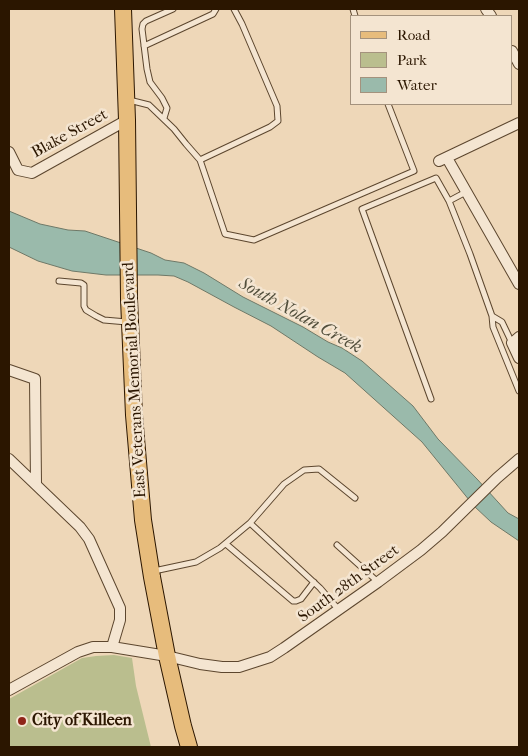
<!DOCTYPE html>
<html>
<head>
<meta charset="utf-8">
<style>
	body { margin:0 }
	#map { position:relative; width:528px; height:756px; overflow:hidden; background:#eed7b8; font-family:"IM FELL French Canon",serif }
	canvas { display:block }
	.frame { position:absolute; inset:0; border:10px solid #2b1600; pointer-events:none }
	.legend { position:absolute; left:350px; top:15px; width:162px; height:90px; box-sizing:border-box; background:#f4e5d1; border:1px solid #a4927d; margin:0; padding:6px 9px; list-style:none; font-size:15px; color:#2b1600 }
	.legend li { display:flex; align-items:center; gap:10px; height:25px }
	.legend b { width:25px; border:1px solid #a4927d }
</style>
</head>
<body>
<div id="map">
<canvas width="528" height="756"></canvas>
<div class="frame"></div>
<ul class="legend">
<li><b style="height:6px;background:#e7bc7c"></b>Road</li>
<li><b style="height:14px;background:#babe8e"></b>Park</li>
<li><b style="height:14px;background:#9abaab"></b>Water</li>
</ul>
</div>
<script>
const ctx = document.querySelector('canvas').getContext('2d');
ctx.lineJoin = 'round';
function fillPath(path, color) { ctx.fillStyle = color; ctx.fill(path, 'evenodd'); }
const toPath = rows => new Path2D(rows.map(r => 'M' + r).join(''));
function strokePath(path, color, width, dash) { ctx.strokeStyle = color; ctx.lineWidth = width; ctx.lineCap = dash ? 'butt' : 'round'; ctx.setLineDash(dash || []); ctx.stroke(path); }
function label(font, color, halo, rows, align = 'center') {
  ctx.font = font + ' "IM FELL French Canon",serif'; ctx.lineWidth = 5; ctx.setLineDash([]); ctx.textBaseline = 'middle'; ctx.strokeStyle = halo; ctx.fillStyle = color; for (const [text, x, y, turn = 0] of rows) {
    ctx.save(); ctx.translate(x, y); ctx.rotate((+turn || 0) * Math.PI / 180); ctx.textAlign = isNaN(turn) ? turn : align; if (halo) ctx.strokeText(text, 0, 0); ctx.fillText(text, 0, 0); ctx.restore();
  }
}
fillPath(toPath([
	[114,655,132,658,136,686,151,747,9,747,9,699,82,658,96,656]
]), '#babe8e');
const water = toPath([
	[9,211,40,224,68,230,85,231,151,253,165,260,184,263,204,273,243,297,303,327,328,342,342,348,362,361,413,406,438,439,477,479,508,513,519,519,519,541,491,522,474,506,422,442,345,373,318,357,271,326,234,307,188,282,174,276,158,275,106,275,72,271,38,261,9,247,9,211]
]);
fillPath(water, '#9abaab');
strokePath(water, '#6e7867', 1);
const lane = toPath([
	[353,9,355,16],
	[144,46,213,14,216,9],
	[129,100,149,105,174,129,186,144,200,160,270,127,278,121,277,106,242,24,234,9],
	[164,118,167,108,162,98,150,82,147,69,142,29,143,24,146,21,173,9],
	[200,160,225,234,254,240,414,171,388,104],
	[449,201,470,254,492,316,502,322,512,343],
	[59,281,81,283,84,285,84,306,86,310,96,316,104,320,127,322],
	[492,316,493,327,519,391],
	[431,399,362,209,436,178,449,201,466,192],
	[226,544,293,601,296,601,301,599,314,582],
	[337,545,378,582],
	[154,571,196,562,220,548,250,523],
	[338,609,320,588,250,523,284,484,304,470,319,469,355,498]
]);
const street = toPath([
	[486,9,491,16],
	[512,51,519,64],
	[9,152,18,170,32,173,127,120],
	[447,158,519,284],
	[439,161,519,123],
	[519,337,512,343,519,358],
	[9,370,35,379,36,484],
	[9,459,80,527,89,539,120,608,120,620,112,647],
	[9,690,78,652,93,647,112,647,167,656,200,664,222,667,239,667,270,657,284,648,378,582,421,550,442,532,497,478,519,459]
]);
const primary = toPath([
	[123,9,127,120,129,299,134,415,143,520,152,577,167,656,183,726,189,747]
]);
strokePath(lane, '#5c462e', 7);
strokePath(street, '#5c462e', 12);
strokePath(primary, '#2b1600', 18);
strokePath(lane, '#f4e5d1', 5);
strokePath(street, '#f4e5d1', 10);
strokePath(primary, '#e7bc7c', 16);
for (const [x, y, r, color] of [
	[22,721,5,"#8f2418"]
]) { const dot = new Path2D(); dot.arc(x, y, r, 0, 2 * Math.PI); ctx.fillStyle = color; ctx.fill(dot); strokePath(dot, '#f4e5d1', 2); }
label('16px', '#2b1600', '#f4e5d1', [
	["Blake Street",70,134,-29],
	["East Veterans Memorial Boulevard",135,380,-93],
	["South 28th Street",349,584,-36]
]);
label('bold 16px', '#2b1600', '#f4e5d1', [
	["City of Killeen",32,721]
], 'left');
label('italic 18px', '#524f3c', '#f4e5d1', [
	["South Nolan Creek",300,316,29]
]);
</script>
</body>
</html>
